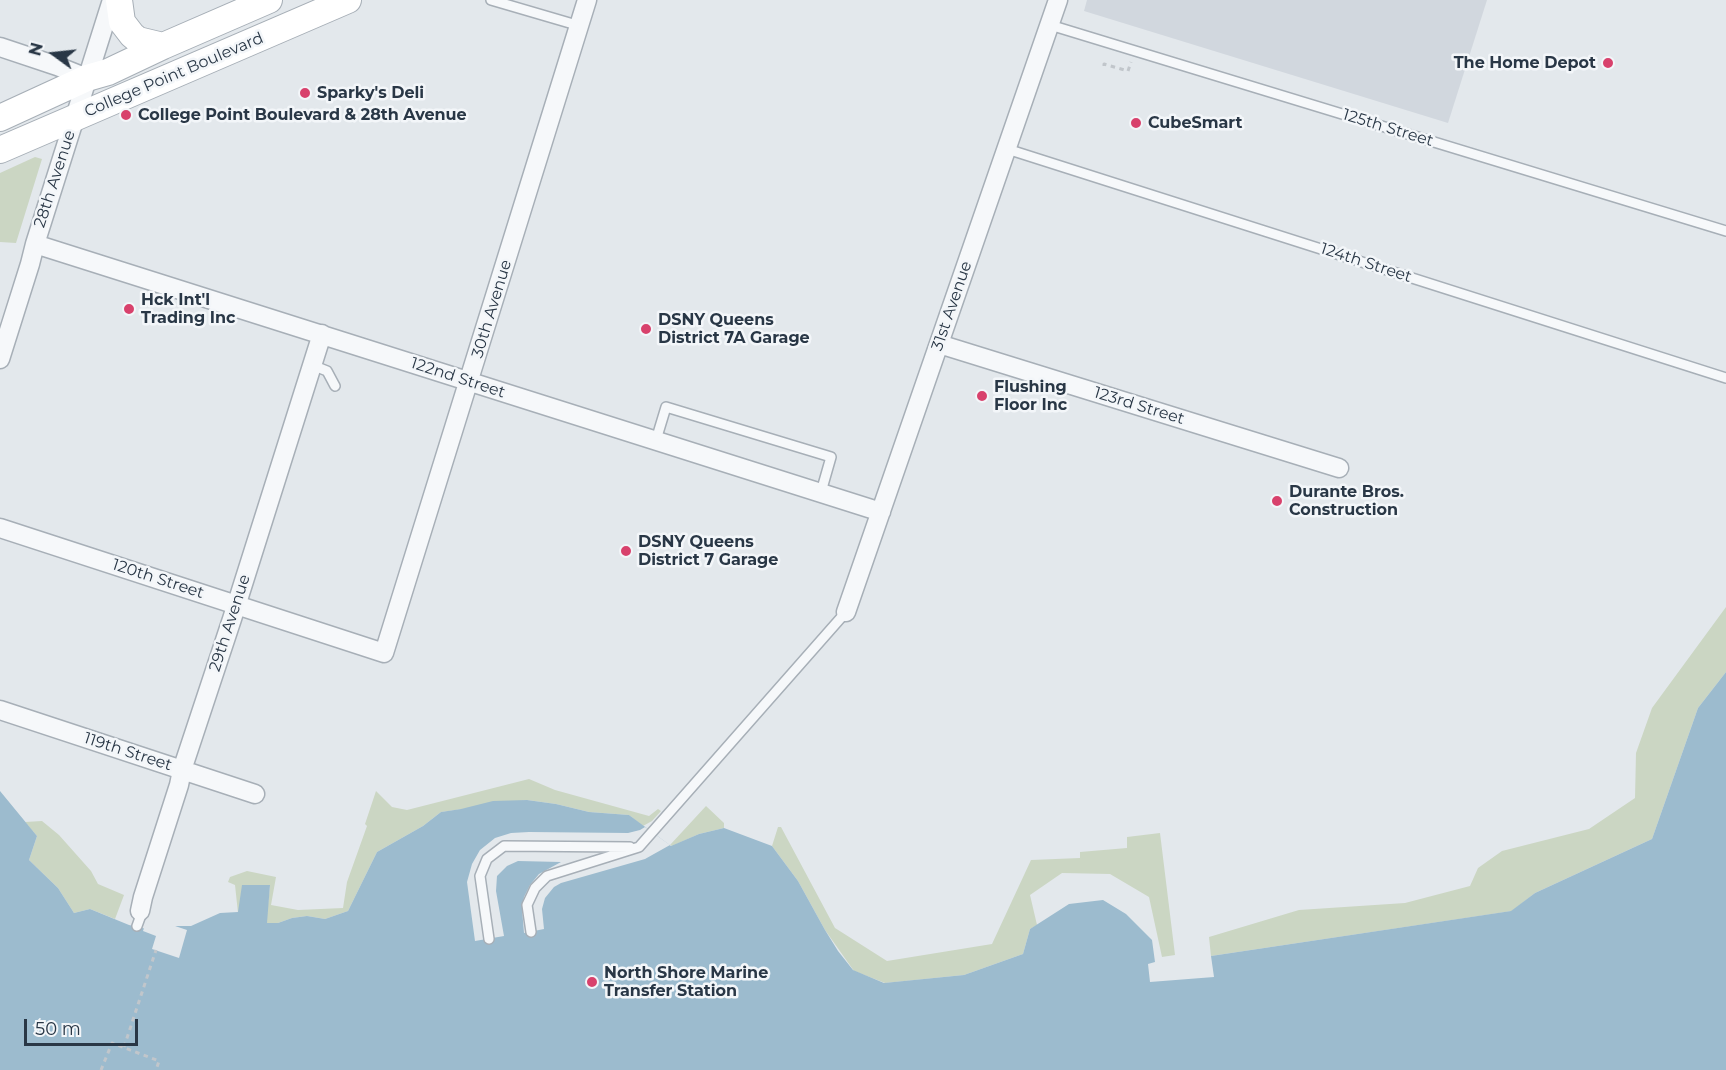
<!DOCTYPE html>
<html>
<head>
<meta charset="utf-8">
<style>
	body { margin:0 }
	#map { position:relative; width:1726px; height:1070px; overflow:hidden; background:#e3e8ec; font-family:Montserrat,sans-serif }
	canvas { display:block }
	.north { position:absolute; left:24px; top:24px; width:60px; height:60px; -webkit-text-stroke:4px #f3f6f9; paint-order:stroke; rotate:285deg; font-size:16px; font-weight:700; line-height:24px; text-align:center; color:#293746 }
	.north::after { content:''; display:block; margin:auto; width:21px; height:27px; background:#293746; clip-path:polygon(50% 0,100% 100%,50% 72%,0 100%) }
	.scale { position:absolute; left:24px; top:1019px; width:114px; height:27px; box-sizing:border-box; border:3px solid #293746; border-top:0; padding-left:8px; font-size:18px; line-height:21px; white-space:nowrap; color:#293746; -webkit-text-stroke:4px #f3f6f9; paint-order:stroke }
</style>
</head>
<body>
<div id="map">
<canvas width="1726" height="1070"></canvas>
<div class="north">N</div>
<div class="scale">50 m</div>
</div>
<script>
const ctx = document.querySelector('canvas').getContext('2d');
ctx.lineJoin = 'round';
function fillPath(path, color) { ctx.fillStyle = color; ctx.fill(path, 'evenodd'); }
const toPath = rows => new Path2D(rows.map(r => 'M' + r).join(''));
function strokePath(path, color, width, dash) { ctx.strokeStyle = color; ctx.lineWidth = width; ctx.lineCap = dash ? 'butt' : 'round'; ctx.setLineDash(dash || []); ctx.stroke(path); }
function label(font, color, halo, rows, align = 'center') {
  ctx.font = font + ' Montserrat,sans-serif'; ctx.lineWidth = 5; ctx.setLineDash([]); ctx.textBaseline = 'middle'; ctx.strokeStyle = halo; ctx.fillStyle = color; for (const [text, x, y, turn = 0] of rows) {
    ctx.save(); ctx.translate(x, y); ctx.rotate((+turn || 0) * Math.PI / 180); ctx.textAlign = isNaN(turn) ? turn : align; if (halo) ctx.strokeText(text, 0, 0); ctx.fillText(text, 0, 0); ctx.restore();
  }
}
fillPath(toPath([
	[1087,0,1487,0,1448,123,1084,11]
]), '#d1d7de');
fillPath(toPath([
	[35,157,42,159,16,243,0,242,0,173],
	[1726,607,1726,672,1698,708,1652,839,1535,893,1512,911,1211,956,1209,937,1299,910,1405,903,1470,886,1478,868,1502,851,1589,829,1635,798,1636,753,1652,708],
	[529,779,555,790,649,816,658,809,661,811,652,821,643,826,629,815,589,812,556,804,527,800,441,812,423,826,377,852,348,911,325,919,307,916,292,918,278,923,266,923,270,886,238,913,235,885,228,882,230,877,247,871,276,877,271,905,298,910,343,908,347,882,367,826,365,824,376,791,392,807,407,810],
	[706,806,724,823,724,828,699,834,672,846,670,845],
	[42,821,59,835,91,871,98,884,124,895,115,919,90,909,74,913,58,888,29,860,37,836,25,822],
	[778,827,781,827,835,928,887,961,992,944,1031,860,1080,858,1080,852,1127,848,1127,837,1160,833,1175,955,1162,957,1149,897,1110,874,1062,873,1030,895,1037,925,1030,929,1023,954,964,975,885,983,854,971,825,930,798,881,772,846]
]), '#cbd6c3');
fillPath(toPath([
	[1726,672,1726,1070,0,1070,0,791,37,836,29,860,58,888,74,913,90,909,129,925,164,933,176,926,191,926,220,913,238,912,242,885,270,885,267,923,278,923,292,918,307,916,325,919,348,911,377,852,423,826,441,812,461,809,493,801,527,800,556,804,589,812,629,815,671,846,699,834,724,828,772,846,798,881,825,930,838,951,853,970,884,983,964,975,1023,954,1030,929,1069,904,1103,900,1126,914,1152,940,1155,962,1148,964,1150,982,1214,977,1211,956,1511,911,1535,893,1652,839,1698,708]
]), '#9cbbce');
fillPath(toPath([
	[645,827,670,845,645,859,561,883,554,887,545,898,542,909,544,929,524,933,522,909,524,897,530,885,539,874,561,862,518,861,507,866,497,876,496,891,504,936,475,941,467,882,472,864,480,850,495,838,511,833,529,832,628,833,640,830],
	[145,925,164,930,172,925,187,930,179,958,152,949,156,936,143,931]
]), '#e3e8ec');
const lane = toPath([
	[491,0,580,26],
	[1050,25,1726,231],
	[1007,149,1726,378],
	[312,365,327,371,335,386],
	[656,440,666,407,831,457,821,492],
	[137,926,141,915,140,911],
	[531,932,527,905,535,888,547,876,639,847,846,612],
	[489,939,480,876,487,859,504,846,630,847]
]);
const street = toPath([
	[0,47,57,66,87,78],
	[35,244,881,512],
	[939,344,1339,468],
	[0,359,30,264,35,244,112,0],
	[0,528,384,653,587,0],
	[846,612,1058,0],
	[0,710,255,794],
	[140,911,143,897,179,785,182,770,232,619,322,334]
]);
const secondary = toPath([
	[119,0,122,22,132,35,138,40,163,46],
	[0,118,87,78,108,72,163,46,269,0],
	[0,150,348,0]
]);
strokePath(lane, '#a7afb7', 12);
strokePath(street, '#a7afb7', 21);
strokePath(secondary, '#a7afb7', 28);
strokePath(toPath([
	[1104,66,1104,64,1128,71,1131,62],
	[124,1047,156,950],
	[101,1070,112,1043,159,1061,156,1070]
]), '#c1c6cb', 3, [4.5, 4.5]);
strokePath(lane, '#f6f8fa', 9);
strokePath(street, '#f6f8fa', 18);
strokePath(secondary, '#fff', 26);
for (const [x, y, r, color] of [
	[1608,63,6,"#d8416c"],
	[305,93,6,"#d8416c"],
	[126,115,6,"#d8416c"],
	[1136,123,6,"#d8416c"],
	[129,309,6,"#d8416c"],
	[646,329,6,"#d8416c"],
	[982,396,6,"#d8416c"],
	[1277,501,6,"#d8416c"],
	[626,551,6,"#d8416c"],
	[592,982,6,"#d8416c"]
]) { const dot = new Path2D(); dot.arc(x, y, r, 0, 2 * Math.PI); ctx.fillStyle = color; ctx.fill(dot); strokePath(dot, '#f3f6f9', 2); }
label('bold 16px', '#293746', '#f3f6f9', [
	["The Home Depot",1596,63,"right"],
	["Sparky's Deli",317,93],
	["College Point Boulevard & 28th Avenue",138,115],
	["CubeSmart",1148,123],
	["Hck Int'l",141,300],
	["Trading Inc",141,318],
	["DSNY Queens",658,320],
	["District 7A Garage",658,338],
	["Flushing",994,387],
	["Floor Inc",994,405],
	["Durante Bros.",1289,492],
	["Construction",1289,510],
	["DSNY Queens",638,542],
	["District 7 Garage",638,560],
	["North Shore Marine",604,973],
	["Transfer Station",604,991]
], 'left');
label('16px', '#293746', '#f3f6f9', [
	["College Point Boulevard",174,75,-23],
	["125th Street",1388,128,17],
	["28th Avenue",55,179,-72],
	["124th Street",1366,263,18],
	["31st Avenue",952,306,-71],
	["30th Avenue",492,309,-73],
	["122nd Street",458,378,18],
	["123rd Street",1139,406,17],
	["120th Street",158,579,18],
	["29th Avenue",230,623,-72],
	["119th Street",128,752,18]
]);
</script>
</body>
</html>
